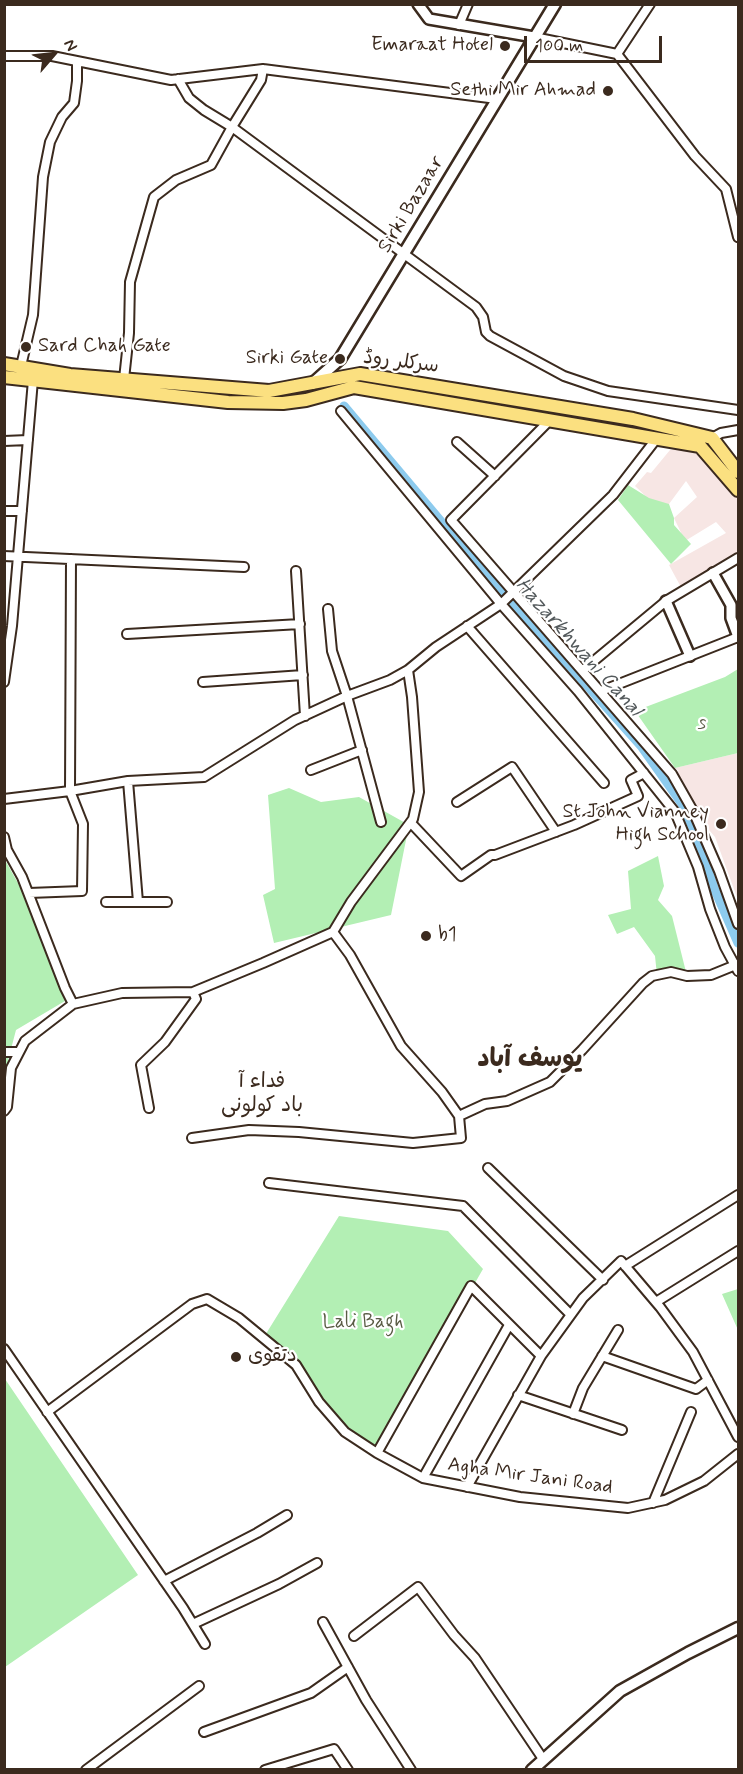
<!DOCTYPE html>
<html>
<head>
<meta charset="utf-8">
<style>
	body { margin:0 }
	#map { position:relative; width:743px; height:1774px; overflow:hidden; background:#fff; font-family:Mynerve,sans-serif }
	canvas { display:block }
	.frame { position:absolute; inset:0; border:6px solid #3b2a1e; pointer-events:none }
	.north { position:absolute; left:24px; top:24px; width:60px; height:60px; -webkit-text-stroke:4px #fff; paint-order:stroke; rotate:62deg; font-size:16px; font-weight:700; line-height:24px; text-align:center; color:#3b2a1e }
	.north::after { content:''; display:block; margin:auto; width:21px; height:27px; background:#3b2a1e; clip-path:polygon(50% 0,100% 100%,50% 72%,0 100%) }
	.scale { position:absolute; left:524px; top:36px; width:138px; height:27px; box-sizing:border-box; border:3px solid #3b2a1e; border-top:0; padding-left:8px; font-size:18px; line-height:21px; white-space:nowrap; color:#3b2a1e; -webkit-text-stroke:4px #fff; paint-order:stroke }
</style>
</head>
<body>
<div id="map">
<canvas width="743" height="1774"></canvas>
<div class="frame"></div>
<div class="north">N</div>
<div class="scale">100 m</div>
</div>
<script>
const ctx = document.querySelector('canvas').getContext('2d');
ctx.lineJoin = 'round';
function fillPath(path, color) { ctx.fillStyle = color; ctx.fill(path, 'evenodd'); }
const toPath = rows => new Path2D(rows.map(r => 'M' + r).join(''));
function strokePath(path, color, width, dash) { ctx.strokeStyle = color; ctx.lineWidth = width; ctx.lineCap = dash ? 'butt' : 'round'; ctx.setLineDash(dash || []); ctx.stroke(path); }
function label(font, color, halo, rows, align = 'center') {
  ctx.font = font + ' Mynerve,"Playpen Sans Arabic",sans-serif'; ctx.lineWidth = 4.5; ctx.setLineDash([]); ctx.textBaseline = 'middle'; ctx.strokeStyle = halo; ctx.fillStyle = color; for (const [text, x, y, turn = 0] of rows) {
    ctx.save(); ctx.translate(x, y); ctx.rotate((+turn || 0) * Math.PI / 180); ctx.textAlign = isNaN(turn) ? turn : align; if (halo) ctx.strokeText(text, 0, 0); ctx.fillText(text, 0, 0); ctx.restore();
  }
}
fillPath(toPath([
	[700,446,738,498,738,556,682,589,669,565,726,533,716,522,685,541,674,518,697,497,686,481,669,504,655,505,635,486,647,472,651,473,670,450],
	[738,753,738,900,715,837,693,811,672,774,679,771,675,768]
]), '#f7e6e4');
fillPath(toPath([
	[628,485,649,498,669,504,674,518,674,525,691,544,671,564,618,500],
	[738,669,738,753,675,768,635,711,725,677],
	[289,788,321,802,359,797,409,825,391,915,274,943,263,895,275,889,268,795],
	[658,856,664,886,658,900,672,916,687,976,657,975,655,956,634,927,617,934,608,915,631,909,628,871],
	[5,860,19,885,65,1001,16,1030,5,1072],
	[339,1216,448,1231,483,1269,377,1453,345,1432,296,1365,264,1337],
	[738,1289,738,1330,722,1294],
	[5,1379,138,1575,5,1667,4,1667]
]), '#b3efb4');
strokePath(toPath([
	[344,406,449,531,641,746,682,804,696,835,714,888,738,943]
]), '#8dcbee', 9);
const minor = toPath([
	[459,25,468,4],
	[534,37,617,54,695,156,726,189,738,237],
	[617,54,650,4],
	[4,56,52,56,171,80,263,69,497,99],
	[178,79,189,98,204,110,232,127,476,307,483,317,486,332,490,336,564,376,608,391,738,410],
	[21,366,33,315,43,177,50,142,62,117,74,103,77,81,77,62],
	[124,379,129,333,130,282,154,197,176,180,211,165,232,127,261,80,263,69],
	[341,411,501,604,578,691,675,812,698,867,710,909,725,947,738,971],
	[550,420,451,520,672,774,693,811,719,871,738,924],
	[712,438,721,433,738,430],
	[4,441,28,440],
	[457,442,495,476],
	[4,511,22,511],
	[4,556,244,567],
	[296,571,305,716],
	[328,609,332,651,347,696,381,822],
	[467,626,604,783],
	[127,634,300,624],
	[583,670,666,601,738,558],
	[4,682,12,626,33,380],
	[203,682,303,675],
	[601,691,738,637],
	[311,770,362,750],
	[128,781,138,902],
	[4,799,70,791,128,781,204,777,295,720,347,696,390,680,408,670,436,647,501,604,613,495,657,438],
	[457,802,512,767,556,832],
	[411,823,461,876,491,855,495,855,574,825,638,796,631,780,644,773],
	[4,837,7,850,22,877,65,988,73,1004],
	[29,893,82,891,83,824,70,791,71,559],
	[106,902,167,902],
	[333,932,350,955,401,1046,442,1092,459,1116,485,1104,507,1101,550,1082,582,1050,643,983,652,976,671,972,687,976,711,975,738,964],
	[4,1052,19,1052],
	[149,1108,141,1065,165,1042,196,999,193,992],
	[4,1111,7,1107,11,1068,25,1041,73,1004,122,993,193,992,263,963,333,932,351,902,413,819,419,792,412,697,408,670],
	[192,1138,249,1130,299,1132,413,1143,461,1138,459,1116],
	[488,1168,603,1280],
	[269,1183,463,1206,570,1314],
	[625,1266,738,1195],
	[656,1302,738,1251],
	[4,1349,183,1608,205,1644],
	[602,1356,696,1389,708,1380],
	[518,1395,622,1430],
	[47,1412,192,1304,207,1299,239,1318,296,1365,319,1402,345,1432,377,1453,423,1478,520,1497,628,1508,665,1500,704,1481,738,1454],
	[573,1414,583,1388,618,1330],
	[377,1453,471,1286,541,1356],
	[423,1478,509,1325],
	[467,1487,541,1356,583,1298,621,1261,660,1307,693,1352,738,1437],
	[653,1503,691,1412],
	[164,1581,257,1533,287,1515],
	[323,1622,366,1700,411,1770],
	[193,1624,279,1584,317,1563],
	[354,1636,418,1587,454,1635,475,1658,543,1759],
	[204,1732,311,1693,348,1667],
	[86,1770,199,1686],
	[265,1770,334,1749,348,1770]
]);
const tertiary = toPath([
	[418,4,429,19,534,37],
	[713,573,731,605,731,618,738,637],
	[666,601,690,656]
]);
const secondary = toPath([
	[312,384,340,359,555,4],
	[532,1770,620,1691,688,1653,738,1628]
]);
const primary = toPath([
	[4,364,70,375,269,391,360,374,633,419,712,438,738,472],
	[4,377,228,402,283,403,306,400,354,387,700,446,738,490]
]);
strokePath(minor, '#3b2a1e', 12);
strokePath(tertiary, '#3b2a1e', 14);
strokePath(secondary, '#3b2a1e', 15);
strokePath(primary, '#3b2a1e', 16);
strokePath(minor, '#fff', 8);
strokePath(tertiary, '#fff', 9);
strokePath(secondary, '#fff', 10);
strokePath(primary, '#fbe080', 12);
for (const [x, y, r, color] of [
	[505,46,6,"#3b2a1e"],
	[608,91,6,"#3b2a1e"],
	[26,347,6,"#3b2a1e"],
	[340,359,6,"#3b2a1e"],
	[721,824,6,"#3b2a1e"],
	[426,936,6,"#3b2a1e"],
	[236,1357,6,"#3b2a1e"]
]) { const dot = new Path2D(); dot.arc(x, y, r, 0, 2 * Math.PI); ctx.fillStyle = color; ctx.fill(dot); strokePath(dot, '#fff', 2); }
label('20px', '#3b2a1e', '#fff', [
	["Emaraat Hotel",493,46],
	["Sethi Mir Ahmad",596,91],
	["Sard Chah Gate",38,347,"left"],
	["Sirki Gate",328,359],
	["St John Vianney",709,813],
	["High School",709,836],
	["b1",438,936,"left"],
	["دتقوى",248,1357,"left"]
], 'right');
label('20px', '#3b2a1e', '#fff', [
	["Sirki Bazaar",412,205,-59],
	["سرکلر روڈ",401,363,7],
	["Agha Mir Jani Road",530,1477,8]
]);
label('20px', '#595b44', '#fff', [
	["s",702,724],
	["Lali Bagh",363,1323]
]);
label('italic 21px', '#545a5c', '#fff', [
	["Hazarkhwani Canal",578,648,48]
]);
label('21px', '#3b2a1e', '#fff', [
	["فداء آ",262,1083],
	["باد کولونی",262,1107]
]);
label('bold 26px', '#3b2a1e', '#fff', [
	["یوسف آباد",530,1061]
]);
</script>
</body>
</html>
